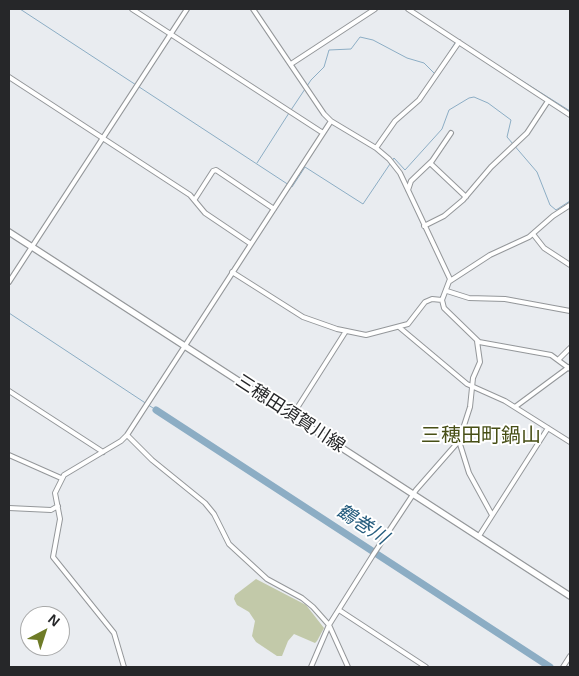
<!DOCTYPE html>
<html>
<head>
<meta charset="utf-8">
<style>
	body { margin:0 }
	#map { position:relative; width:579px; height:676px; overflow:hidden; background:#e9ecf0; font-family:Arial,sans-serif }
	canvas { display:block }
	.frame { position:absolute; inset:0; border:10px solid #262729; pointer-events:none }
	.north { position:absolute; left:20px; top:606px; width:50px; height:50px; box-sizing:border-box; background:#fff; border:1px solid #a8a9a9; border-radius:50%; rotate:40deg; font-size:14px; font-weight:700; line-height:20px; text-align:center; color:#262729 }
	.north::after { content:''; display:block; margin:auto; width:18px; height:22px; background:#6e7b27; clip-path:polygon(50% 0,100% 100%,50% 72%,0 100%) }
</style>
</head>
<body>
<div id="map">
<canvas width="579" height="676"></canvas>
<div class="frame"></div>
<div class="north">N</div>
</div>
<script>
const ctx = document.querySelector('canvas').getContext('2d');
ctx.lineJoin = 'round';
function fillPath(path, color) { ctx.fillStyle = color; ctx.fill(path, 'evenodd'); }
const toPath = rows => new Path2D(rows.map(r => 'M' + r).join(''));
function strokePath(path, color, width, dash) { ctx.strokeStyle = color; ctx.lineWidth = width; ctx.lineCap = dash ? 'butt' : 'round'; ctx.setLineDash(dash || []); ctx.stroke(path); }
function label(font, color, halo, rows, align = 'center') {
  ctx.font = font + ' Arial,"Noto Sans JP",sans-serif'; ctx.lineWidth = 4; ctx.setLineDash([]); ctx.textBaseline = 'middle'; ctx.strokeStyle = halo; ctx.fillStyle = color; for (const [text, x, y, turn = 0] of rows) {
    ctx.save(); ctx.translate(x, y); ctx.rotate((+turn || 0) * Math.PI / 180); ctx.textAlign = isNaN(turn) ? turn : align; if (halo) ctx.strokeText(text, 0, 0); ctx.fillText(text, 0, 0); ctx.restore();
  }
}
fillPath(toPath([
	[256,579,306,605,324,628,317,641,315,643,294,634,288,641,282,656,277,656,256,642,252,636,255,621,249,612,237,605,234,599,235,595]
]), '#c2c9a9');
strokePath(toPath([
	[20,9,292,187,305,167,363,204,394,158,405,170,442,129,449,110,469,98,474,97,488,103,511,120,507,137,537,172,550,205,556,210,570,201],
	[457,40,570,111],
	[440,67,455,43],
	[291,110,311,80,324,67,329,50,351,49,360,37,373,40,407,58,424,63,435,74],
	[257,163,289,113],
	[9,313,156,410]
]), '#8cadc4', 1);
strokePath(toPath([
	[156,410,550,667]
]), '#8cadc4', 7);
const street = toPath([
	[132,9,323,133],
	[253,9,324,114,331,121,376,148,389,159,400,173,450,279,442,300,444,308,479,342,551,355,570,369],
	[408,9,570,115],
	[291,64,375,9],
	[9,77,190,195,205,213,251,244],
	[376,148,395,121,419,100,459,42],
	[430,163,466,197],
	[408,190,411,181,432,161,451,133],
	[195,199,213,171,216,170,274,209],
	[424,226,444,216,463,200,491,167,527,133,548,101],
	[533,234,544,248,570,265],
	[232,272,303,317,337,329,366,335,408,324,425,302,432,299,442,300],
	[450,281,490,255,529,237,553,216,570,205],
	[9,282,187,9],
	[447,291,469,298,505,299,570,311],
	[399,327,467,384,505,401,570,442],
	[559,359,570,348],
	[9,391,103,452],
	[515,407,569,367],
	[292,416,346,331],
	[127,435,152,460,205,503,214,514,229,544,267,579,302,598,313,607,329,625,348,667],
	[459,441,469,473,492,515],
	[9,455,61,478],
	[9,508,51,510,58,506],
	[479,536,548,428],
	[339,610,426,667],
	[124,667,114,633,53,557,60,519,55,493,64,475,121,441,127,435,331,121],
	[311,667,329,625,373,555,416,490,459,441,470,407,473,378,480,362,477,341],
	[563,667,570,656]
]);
const secondary = toPath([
	[9,232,570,596]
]);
strokePath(street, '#94979a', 6);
strokePath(secondary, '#94979a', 8);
strokePath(street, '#fff', 4);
strokePath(secondary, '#fff', 5.5);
label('18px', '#262729', '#fff', [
	["三穂田須賀川線",290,414,33]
]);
label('italic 19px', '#255c7d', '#fff', [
	["鶴巻川",362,525,33]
]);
label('20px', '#474f16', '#fff', [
	["三穂田町鍋山",481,436]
]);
</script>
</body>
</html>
